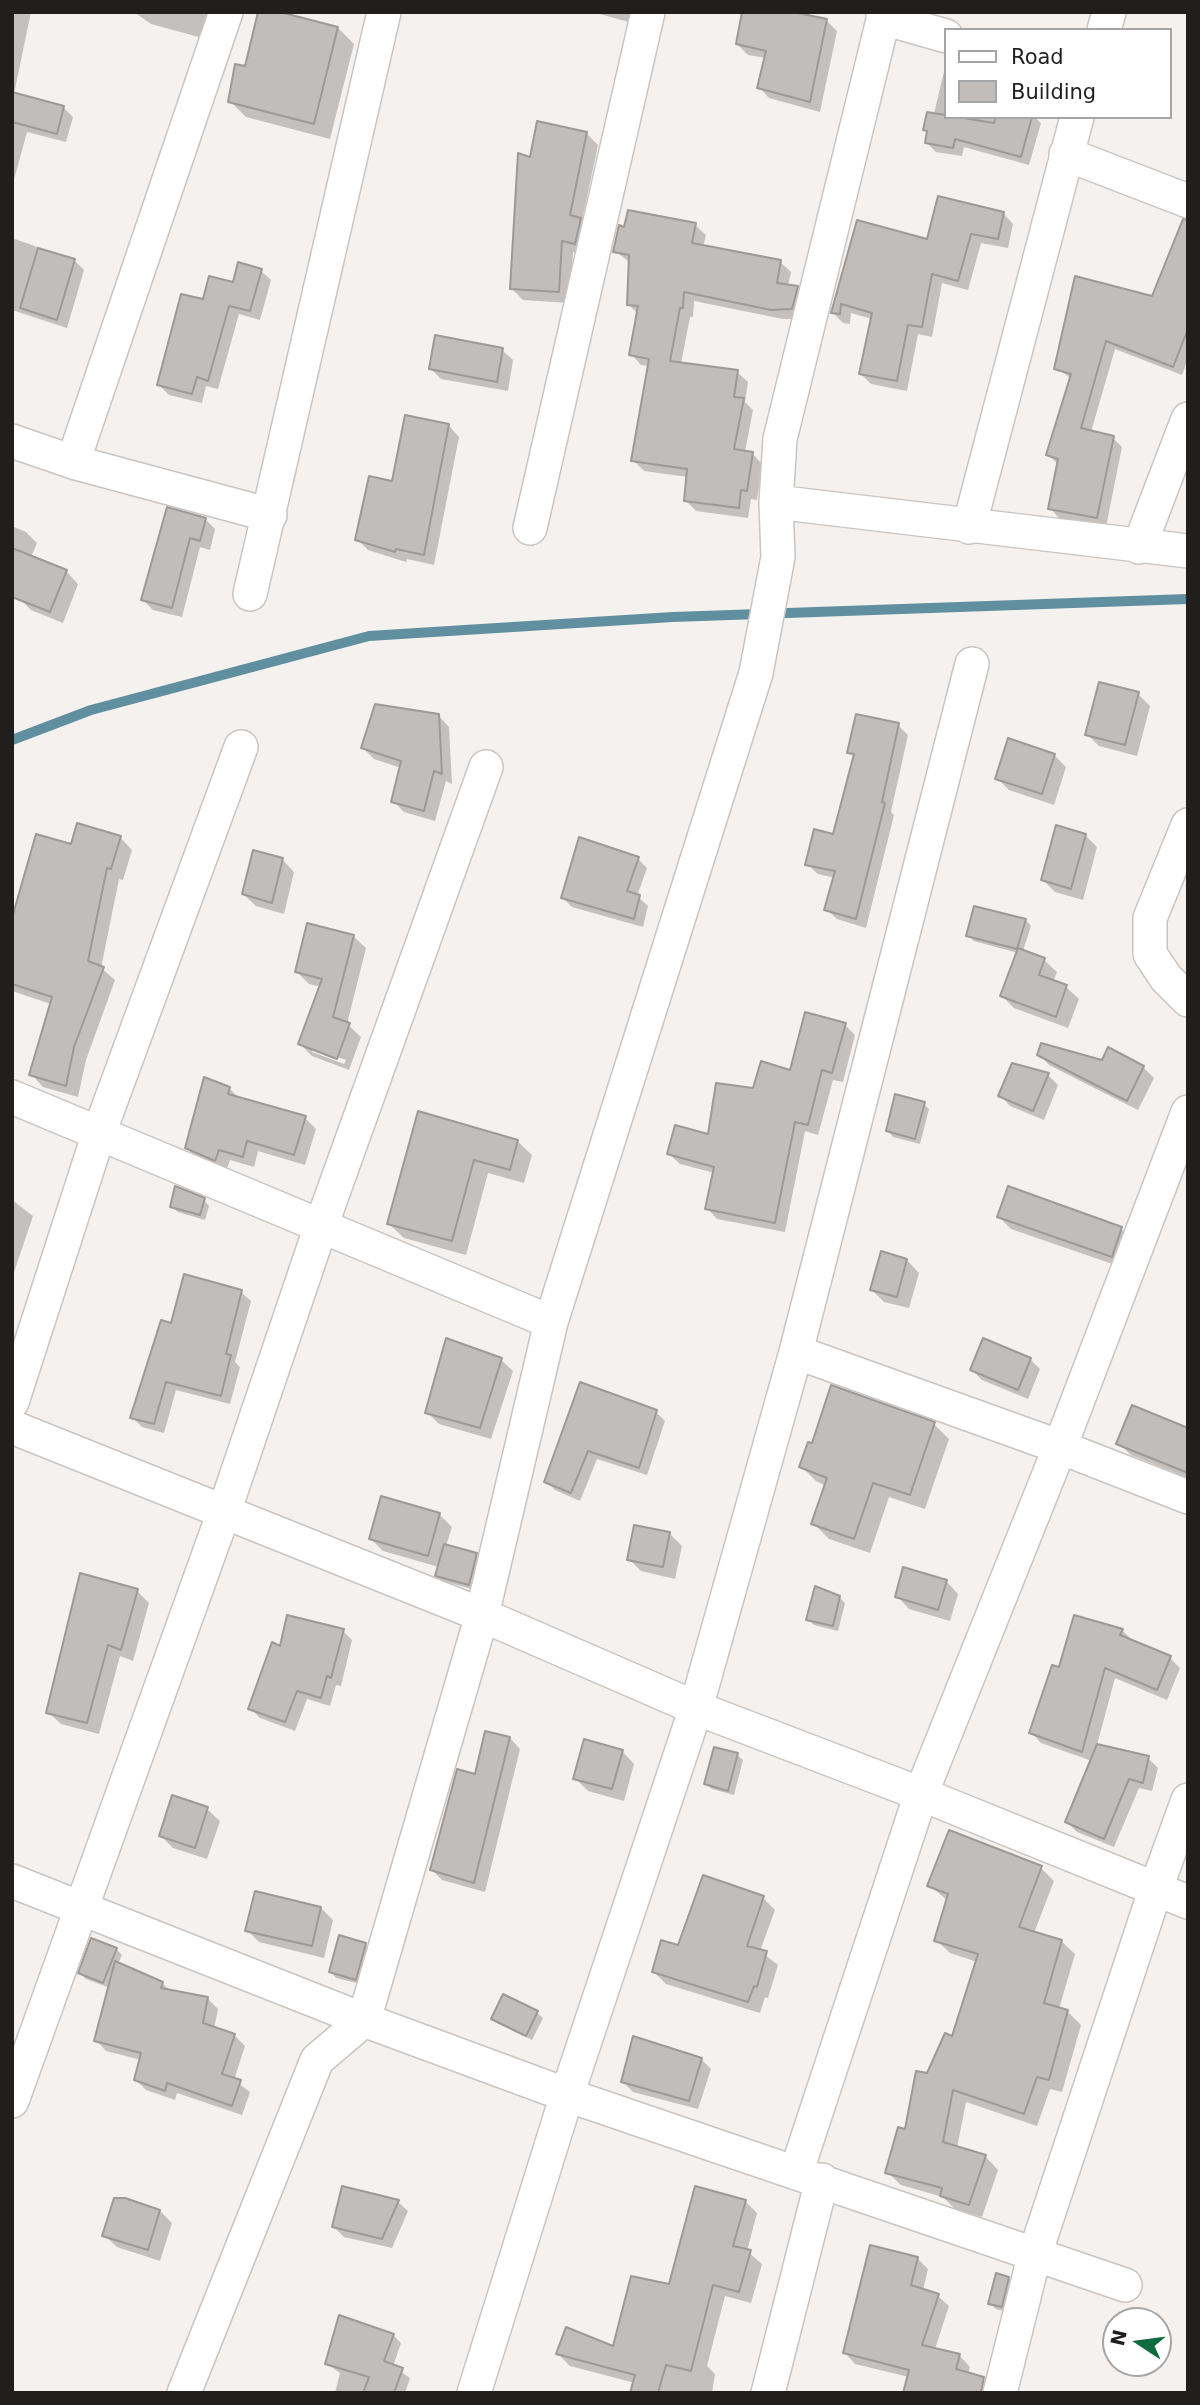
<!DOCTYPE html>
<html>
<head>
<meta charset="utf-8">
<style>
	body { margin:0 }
	#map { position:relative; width:1200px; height:2405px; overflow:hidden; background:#f4f1ee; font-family:"DejaVu Sans",sans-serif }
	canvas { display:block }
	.frame { position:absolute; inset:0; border:14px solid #201f1e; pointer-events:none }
	.legend { position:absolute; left:944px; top:28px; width:228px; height:91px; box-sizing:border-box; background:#fff; border:2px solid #a6a5a5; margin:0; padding:9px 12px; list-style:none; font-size:21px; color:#201f1e }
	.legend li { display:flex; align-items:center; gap:14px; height:35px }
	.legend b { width:35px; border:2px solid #a6a5a5 }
	.north { position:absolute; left:1102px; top:2307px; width:70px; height:70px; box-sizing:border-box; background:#fff; border:2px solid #a6a5a5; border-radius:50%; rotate:283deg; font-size:19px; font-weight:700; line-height:28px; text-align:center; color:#201f1e }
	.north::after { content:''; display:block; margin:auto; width:24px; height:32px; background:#106b3f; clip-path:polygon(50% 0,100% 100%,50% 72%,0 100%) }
</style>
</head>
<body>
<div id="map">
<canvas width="1200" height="2405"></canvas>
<div class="frame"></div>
<ul class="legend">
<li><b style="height:9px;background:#fff"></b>Road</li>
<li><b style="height:19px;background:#c0bdbb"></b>Building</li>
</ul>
<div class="north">N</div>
</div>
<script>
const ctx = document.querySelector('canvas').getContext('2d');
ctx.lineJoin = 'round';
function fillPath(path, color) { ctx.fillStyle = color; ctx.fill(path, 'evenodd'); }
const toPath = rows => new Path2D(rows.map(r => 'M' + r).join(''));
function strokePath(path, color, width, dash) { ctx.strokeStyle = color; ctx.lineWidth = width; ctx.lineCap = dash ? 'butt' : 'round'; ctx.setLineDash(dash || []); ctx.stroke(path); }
fillPath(toPath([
	[12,12,31,12,14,94,63,107,73,117,66,142,27,132,12,187],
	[134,12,214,12,206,39,151,24],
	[592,12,644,12,640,25],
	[826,20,837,31,820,112,769,98,759,87,766,58,748,55,737,44],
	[338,28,354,44,330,139,246,117,230,101,247,68],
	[946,63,946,117,1034,117,1041,123,1029,165,964,147,962,156,936,152,927,143],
	[586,133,598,145,582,221,592,231,586,255,573,252,570,303,523,300,512,289,531,159],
	[1003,213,1013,224,1008,248,981,243,968,290,942,283,932,337,918,334,907,391,871,384,861,374,872,319,851,313,850,324,843,323,833,313,858,222,928,241],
	[695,225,706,235,703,247,780,262,791,272,788,286,797,287,807,298,802,319,783,319,694,301,693,317,690,317,681,364,737,372,748,382,745,402,753,410,745,452,752,453,762,464,757,500,751,499,748,518,696,511,686,501,688,477,644,471,633,460,649,366,641,365,631,354,638,314,629,305,631,263,615,251],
	[12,238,74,260,84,270,67,328,12,310],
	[1188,263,1188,359,1182,375,1115,349,1091,432,1113,438,1122,447,1106,527,1059,518,1050,508,1059,465,1048,455,1072,379,1056,368,1153,298],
	[261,271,271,280,260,320,239,314,218,389,206,386,202,403,169,395,159,385,204,301],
	[502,350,513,360,508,391,441,379,430,368],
	[449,426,459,437,434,565,407,559,406,562,368,550,357,539,393,483],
	[168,509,205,519,215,529,210,550,200,547,182,617,153,610,143,600],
	[12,526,26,532,37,543,23,576,12,571],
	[66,571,78,584,63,623,31,610,19,598],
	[1138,694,1150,706,1137,756,1099,746,1087,734],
	[438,715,449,727,452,784,446,781,435,821,404,812,393,801,401,768,374,759,363,748],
	[898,725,908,735,891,812,894,815,866,928,837,919,826,909,835,878,818,874,807,864,835,836,855,758,849,752],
	[1054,755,1066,767,1054,805,1009,790,997,778],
	[1085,835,1097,847,1083,900,1055,892,1043,880],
	[120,837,132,850,123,880,119,879,101,968,115,980,86,1060,78,1097,43,1087,31,1074,51,1004,12,991,12,916,72,846],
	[282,859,294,872,284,914,256,906,243,894],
	[638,859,647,868,637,896,648,906,643,927,572,907,563,898],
	[1026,920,1031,926,1023,951,1044,960,1057,972,1053,982,1066,987,1079,999,1068,1028,1014,1008,1002,996,1018,953,974,941,968,935],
	[353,936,366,948,347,1024,361,1037,349,1070,312,1056,300,1044,321,987,309,984,297,972],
	[312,1048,346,1060,344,1064,312,1052],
	[845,1025,855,1035,843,1082,833,1080,818,1135,805,1131,785,1232,717,1219,707,1208,715,1173,680,1164,669,1154,709,1136,754,1090,791,1072],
	[1039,1054,1143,1067,1154,1078,1138,1110,1049,1065],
	[1048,1075,1058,1085,1044,1120,1010,1106,1000,1095],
	[229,1088,241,1100,305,1118,316,1129,305,1165,258,1151,254,1167,230,1160,226,1171,198,1159,187,1148],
	[924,1104,929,1109,920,1144,893,1137,888,1131],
	[420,1113,517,1141,532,1155,524,1183,488,1173,466,1255,404,1238,389,1224],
	[12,1200,33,1216,12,1278],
	[204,1200,209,1206,205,1220,178,1212,172,1207],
	[999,1217,1121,1229,1134,1241,1124,1268,1011,1229],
	[907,1260,919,1273,909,1308,884,1302,872,1290],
	[241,1292,251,1301,235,1362,240,1367,230,1404,176,1390,164,1433,142,1427,132,1417,172,1325],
	[1030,1359,1040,1369,1028,1399,982,1380,972,1370],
	[501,1360,513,1371,491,1439,439,1424,427,1412],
	[581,1385,656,1412,665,1421,647,1475,597,1459,580,1501,555,1490,546,1481],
	[934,1424,949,1439,925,1509,889,1497,870,1553,829,1539,813,1523,826,1486,816,1481,801,1466],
	[1188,1428,1188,1478,1131,1455,1118,1443],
	[382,1498,440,1515,452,1527,446,1546,476,1555,482,1561,475,1590,443,1581,437,1575,439,1567,383,1551,371,1539],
	[635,1527,670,1534,682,1546,675,1579,641,1571,629,1559],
	[81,1575,137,1591,149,1603,133,1661,120,1656,99,1734,61,1724,48,1712],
	[946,1581,958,1594,950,1621,909,1609,897,1596],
	[839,1597,845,1603,838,1631,814,1625,808,1619],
	[1122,1630,1133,1641,1170,1658,1180,1668,1167,1700,1115,1678,1097,1745,1148,1758,1158,1768,1152,1791,1139,1788,1114,1847,1077,1832,1067,1822,1092,1761,1041,1743,1031,1732,1060,1669],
	[343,1631,352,1640,341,1686,336,1685,330,1706,307,1699,295,1731,260,1718,250,1708,281,1648],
	[510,1738,520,1749,485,1892,442,1880,432,1870,476,1776],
	[622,1751,634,1764,624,1801,588,1791,575,1778],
	[737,1755,743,1760,734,1795,712,1789,706,1783],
	[207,1809,220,1821,207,1859,173,1848,161,1836],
	[1041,1868,1054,1881,1034,1933,1061,1941,1075,1954,1059,2009,1067,2011,1081,2025,1062,2092,1050,2089,1037,2126,966,2102,957,2148,985,2156,998,2170,982,2217,955,2209,943,2197,901,2185,887,2172,928,2075,953,2039,977,1962,950,1953,936,1940,948,1901,929,1885],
	[704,1877,763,1898,775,1910,760,1951,778,1965,768,1998,765,1997,760,2013,666,1984,654,1972,679,1947],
	[321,1908,333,1920,324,1958,259,1942,247,1930],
	[365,1944,371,1950,361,1984,336,1978,331,1972],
	[116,1949,122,1955,118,1964,162,1983,171,1991,208,1999,218,2009,214,2029,235,2036,245,2046,234,2080,250,2092,242,2115,177,2093,175,2100,146,2090,136,2080,141,2060,106,2051,96,2040,110,1988,86,1979,80,1973],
	[537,2013,543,2018,532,2040,493,2019],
	[701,2059,711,2069,698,2109,633,2092,623,2082],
	[745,2201,757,2213,747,2251,762,2264,751,2303,725,2296,707,2366,715,2374,712,2393,632,2393,635,2383,570,2366,558,2354,614,2348],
	[398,2202,408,2211,392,2248,344,2237,334,2227],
	[160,2211,172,2223,160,2261,117,2247,104,2235],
	[917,2258,928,2269,923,2290,938,2296,949,2306,935,2349,960,2356,970,2367,968,2374,982,2378,993,2389,992,2393,905,2393,909,2377,855,2364,845,2353],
	[1008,2278,1014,2284,1007,2312,996,2309,990,2303],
	[393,2335,401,2343,393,2366,410,2378,405,2393,335,2393,340,2373,327,2364]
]), '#0003');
strokePath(toPath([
	[12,740,91,710,369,636,673,617,1188,599]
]), '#60909f', 10);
const building = toPath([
	[258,12,280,12,338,27,314,124,228,102,235,64,245,66,258,12],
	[742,12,793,12,827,19,810,102,757,88,766,51,736,44,742,12],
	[12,92,64,106,57,134,12,122,12,92],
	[927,112,994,123,996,117,1032,117,1021,157,955,139,953,148,925,143,927,131,923,130,927,112],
	[537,121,587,132,570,215,581,218,575,244,562,241,559,292,510,289,518,153,530,157,537,121],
	[938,196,1004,212,998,239,971,234,958,281,932,274,922,327,908,325,897,381,859,374,872,313,841,304,840,314,831,313,857,220,927,239,938,196],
	[628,210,696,223,692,243,781,260,777,283,798,286,792,309,771,310,684,292,683,308,680,308,670,361,738,370,734,397,744,398,734,449,753,452,747,491,741,490,739,508,684,501,687,469,631,461,649,359,629,355,638,306,627,305,629,255,613,252,619,225,624,227,628,210],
	[1183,219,1188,220,1188,329,1173,367,1106,341,1081,428,1114,436,1097,518,1048,509,1058,459,1046,455,1071,374,1054,369,1075,276,1152,296,1183,219],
	[38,248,75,259,57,320,20,308,38,248],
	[238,262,262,269,250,311,229,306,208,381,197,377,192,394,157,385,181,294,203,299,209,276,233,282,238,262],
	[435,335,503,348,497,382,429,369,435,335],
	[405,415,449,424,424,555,396,549,395,552,355,540,369,476,392,481,405,415],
	[167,507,206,518,200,541,190,538,172,608,141,600,167,507],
	[12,548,67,570,50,612,12,597,12,548],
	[1099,682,1139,692,1125,745,1085,735,1099,682],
	[375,704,439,714,442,774,434,771,424,811,391,802,401,761,361,748,375,704],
	[856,714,899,723,882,802,885,803,856,919,824,910,835,871,805,865,814,829,833,834,854,754,847,753,856,714],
	[1008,738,1055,754,1042,794,995,779,1008,738],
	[77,823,121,836,111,869,107,868,88,961,104,967,74,1047,66,1086,29,1075,52,997,12,984,12,918,36,834,71,844,77,823],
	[1056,825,1086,834,1071,889,1041,880,1056,825],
	[579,837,639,857,627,891,640,895,634,919,561,898,579,837],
	[253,850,283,858,272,903,242,894,253,850],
	[974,906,1026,919,1017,949,966,936,974,906],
	[307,923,354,935,333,1017,350,1023,337,1059,298,1044,322,979,295,972,307,923],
	[1018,948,1045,958,1039,975,1067,985,1056,1017,1000,996,1018,948],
	[805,1012,846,1023,832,1073,822,1070,808,1125,795,1122,775,1223,705,1209,714,1167,667,1154,675,1125,708,1134,716,1083,753,1088,761,1061,790,1070,805,1012],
	[1041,1043,1102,1060,1108,1047,1144,1066,1127,1101,1037,1055,1041,1043],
	[1012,1063,1049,1073,1033,1111,998,1096,1012,1063],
	[204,1077,230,1087,228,1094,306,1116,294,1155,247,1141,243,1157,219,1150,215,1161,185,1148,204,1077],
	[895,1094,925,1102,915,1139,886,1131,895,1094],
	[418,1111,518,1140,510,1170,474,1160,452,1241,387,1224,418,1111],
	[175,1186,205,1198,200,1215,170,1207,175,1186],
	[1008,1186,1122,1227,1112,1257,997,1217,1008,1186],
	[881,1251,907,1259,897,1297,870,1290,881,1251],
	[184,1274,242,1290,226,1354,231,1355,221,1396,166,1382,154,1424,130,1418,161,1320,171,1323,184,1274],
	[446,1338,502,1358,480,1428,425,1413,446,1338],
	[983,1338,1031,1358,1018,1390,970,1370,983,1338],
	[580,1382,657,1410,639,1468,588,1451,571,1493,544,1482,580,1382],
	[831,1385,935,1422,910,1495,873,1483,854,1539,811,1524,827,1478,799,1467,808,1442,812,1443,831,1385],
	[1132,1405,1188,1428,1188,1473,1116,1444,1132,1405],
	[381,1496,440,1513,428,1556,369,1539,381,1496],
	[634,1525,670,1532,663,1567,627,1560,634,1525],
	[444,1544,477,1553,469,1585,435,1576,444,1544],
	[903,1567,947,1580,938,1610,895,1597,903,1567],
	[80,1573,138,1589,121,1650,108,1645,87,1723,46,1713,80,1573],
	[815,1586,840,1596,833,1626,806,1620,815,1586],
	[287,1615,344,1629,331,1678,327,1676,321,1698,297,1691,285,1722,248,1709,272,1642,280,1646,287,1615],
	[1074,1615,1123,1629,1120,1635,1171,1656,1157,1690,1105,1668,1082,1752,1029,1733,1052,1665,1059,1667,1074,1615],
	[485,1731,510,1737,474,1883,430,1870,457,1769,475,1774,485,1731],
	[584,1739,623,1750,612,1789,573,1779,584,1739],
	[1097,1744,1149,1756,1143,1783,1129,1779,1104,1839,1065,1822,1097,1744],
	[714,1747,738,1753,728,1791,704,1784,714,1747],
	[172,1795,208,1807,195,1848,159,1836,172,1795],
	[949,1830,1042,1866,1019,1927,1062,1940,1044,2003,1068,2010,1049,2080,1037,2077,1024,2114,953,2090,943,2142,986,2155,969,2205,940,2196,942,2188,885,2173,898,2127,905,2129,916,2071,927,2073,945,2033,952,2036,978,1954,934,1941,948,1894,927,1886,949,1830],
	[703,1875,764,1896,747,1946,767,1951,757,1987,754,1986,748,2002,652,1972,661,1940,678,1945,703,1875],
	[255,1891,321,1907,312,1946,245,1931,255,1891],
	[339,1935,366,1943,356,1980,329,1972,339,1935],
	[91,1938,117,1948,103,1983,78,1973,91,1938],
	[115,1961,163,1982,161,1988,208,1997,203,2023,235,2034,222,2074,241,2080,232,2106,167,2083,165,2091,134,2080,141,2053,94,2041,115,1961],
	[503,1994,538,2011,526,2036,491,2019,503,1994],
	[633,2036,702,2058,689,2101,621,2082,633,2036],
	[342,2186,399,2200,382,2239,332,2227,342,2186],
	[695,2186,746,2200,733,2246,751,2250,739,2292,713,2285,691,2371,666,2365,658,2393,630,2393,635,2375,556,2354,566,2327,613,2346,631,2276,669,2284,695,2186],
	[114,2198,125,2198,160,2210,148,2250,102,2236,114,2198],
	[870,2245,918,2257,911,2285,939,2294,922,2345,960,2354,956,2369,984,2377,981,2393,903,2393,909,2370,843,2353,870,2245],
	[996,2273,1009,2277,1002,2307,988,2304,996,2273],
	[339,2315,394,2334,384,2361,403,2368,394,2393,363,2393,369,2377,325,2364,339,2315]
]);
fillPath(building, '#c0bdbb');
strokePath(building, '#9c9997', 2);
const street = toPath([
	[883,18,946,36],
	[1104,30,1109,12],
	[1066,154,1188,201],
	[12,441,73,462,270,515],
	[73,462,226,12],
	[776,502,1188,551],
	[969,527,1077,117],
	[530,528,648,12],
	[1139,547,1188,419],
	[250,594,384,12],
	[1188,825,1150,918,1150,954,1166,978,1188,1000],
	[12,1097,551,1322],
	[796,1352,1060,1447,1188,1497],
	[12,1402,99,1133,241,747],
	[12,1427,482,1615,696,1708,921,1794,1188,1902],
	[12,1881,364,2020,567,2095,1125,2285],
	[12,2101,224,1512,321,1226,486,767],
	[796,2173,921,1794,1060,1447,1188,1112],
	[184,2393,317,2060,364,2020,482,1615,551,1322,756,673,778,557,776,502,780,439,885,12],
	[474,2393,567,2095,696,1708,796,1352,972,664],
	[768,2393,822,2180],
	[1000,2393,1034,2257,1156,1888,1188,1800]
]);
strokePath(street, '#c8c5c2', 36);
strokePath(street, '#fff', 33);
</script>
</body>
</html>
